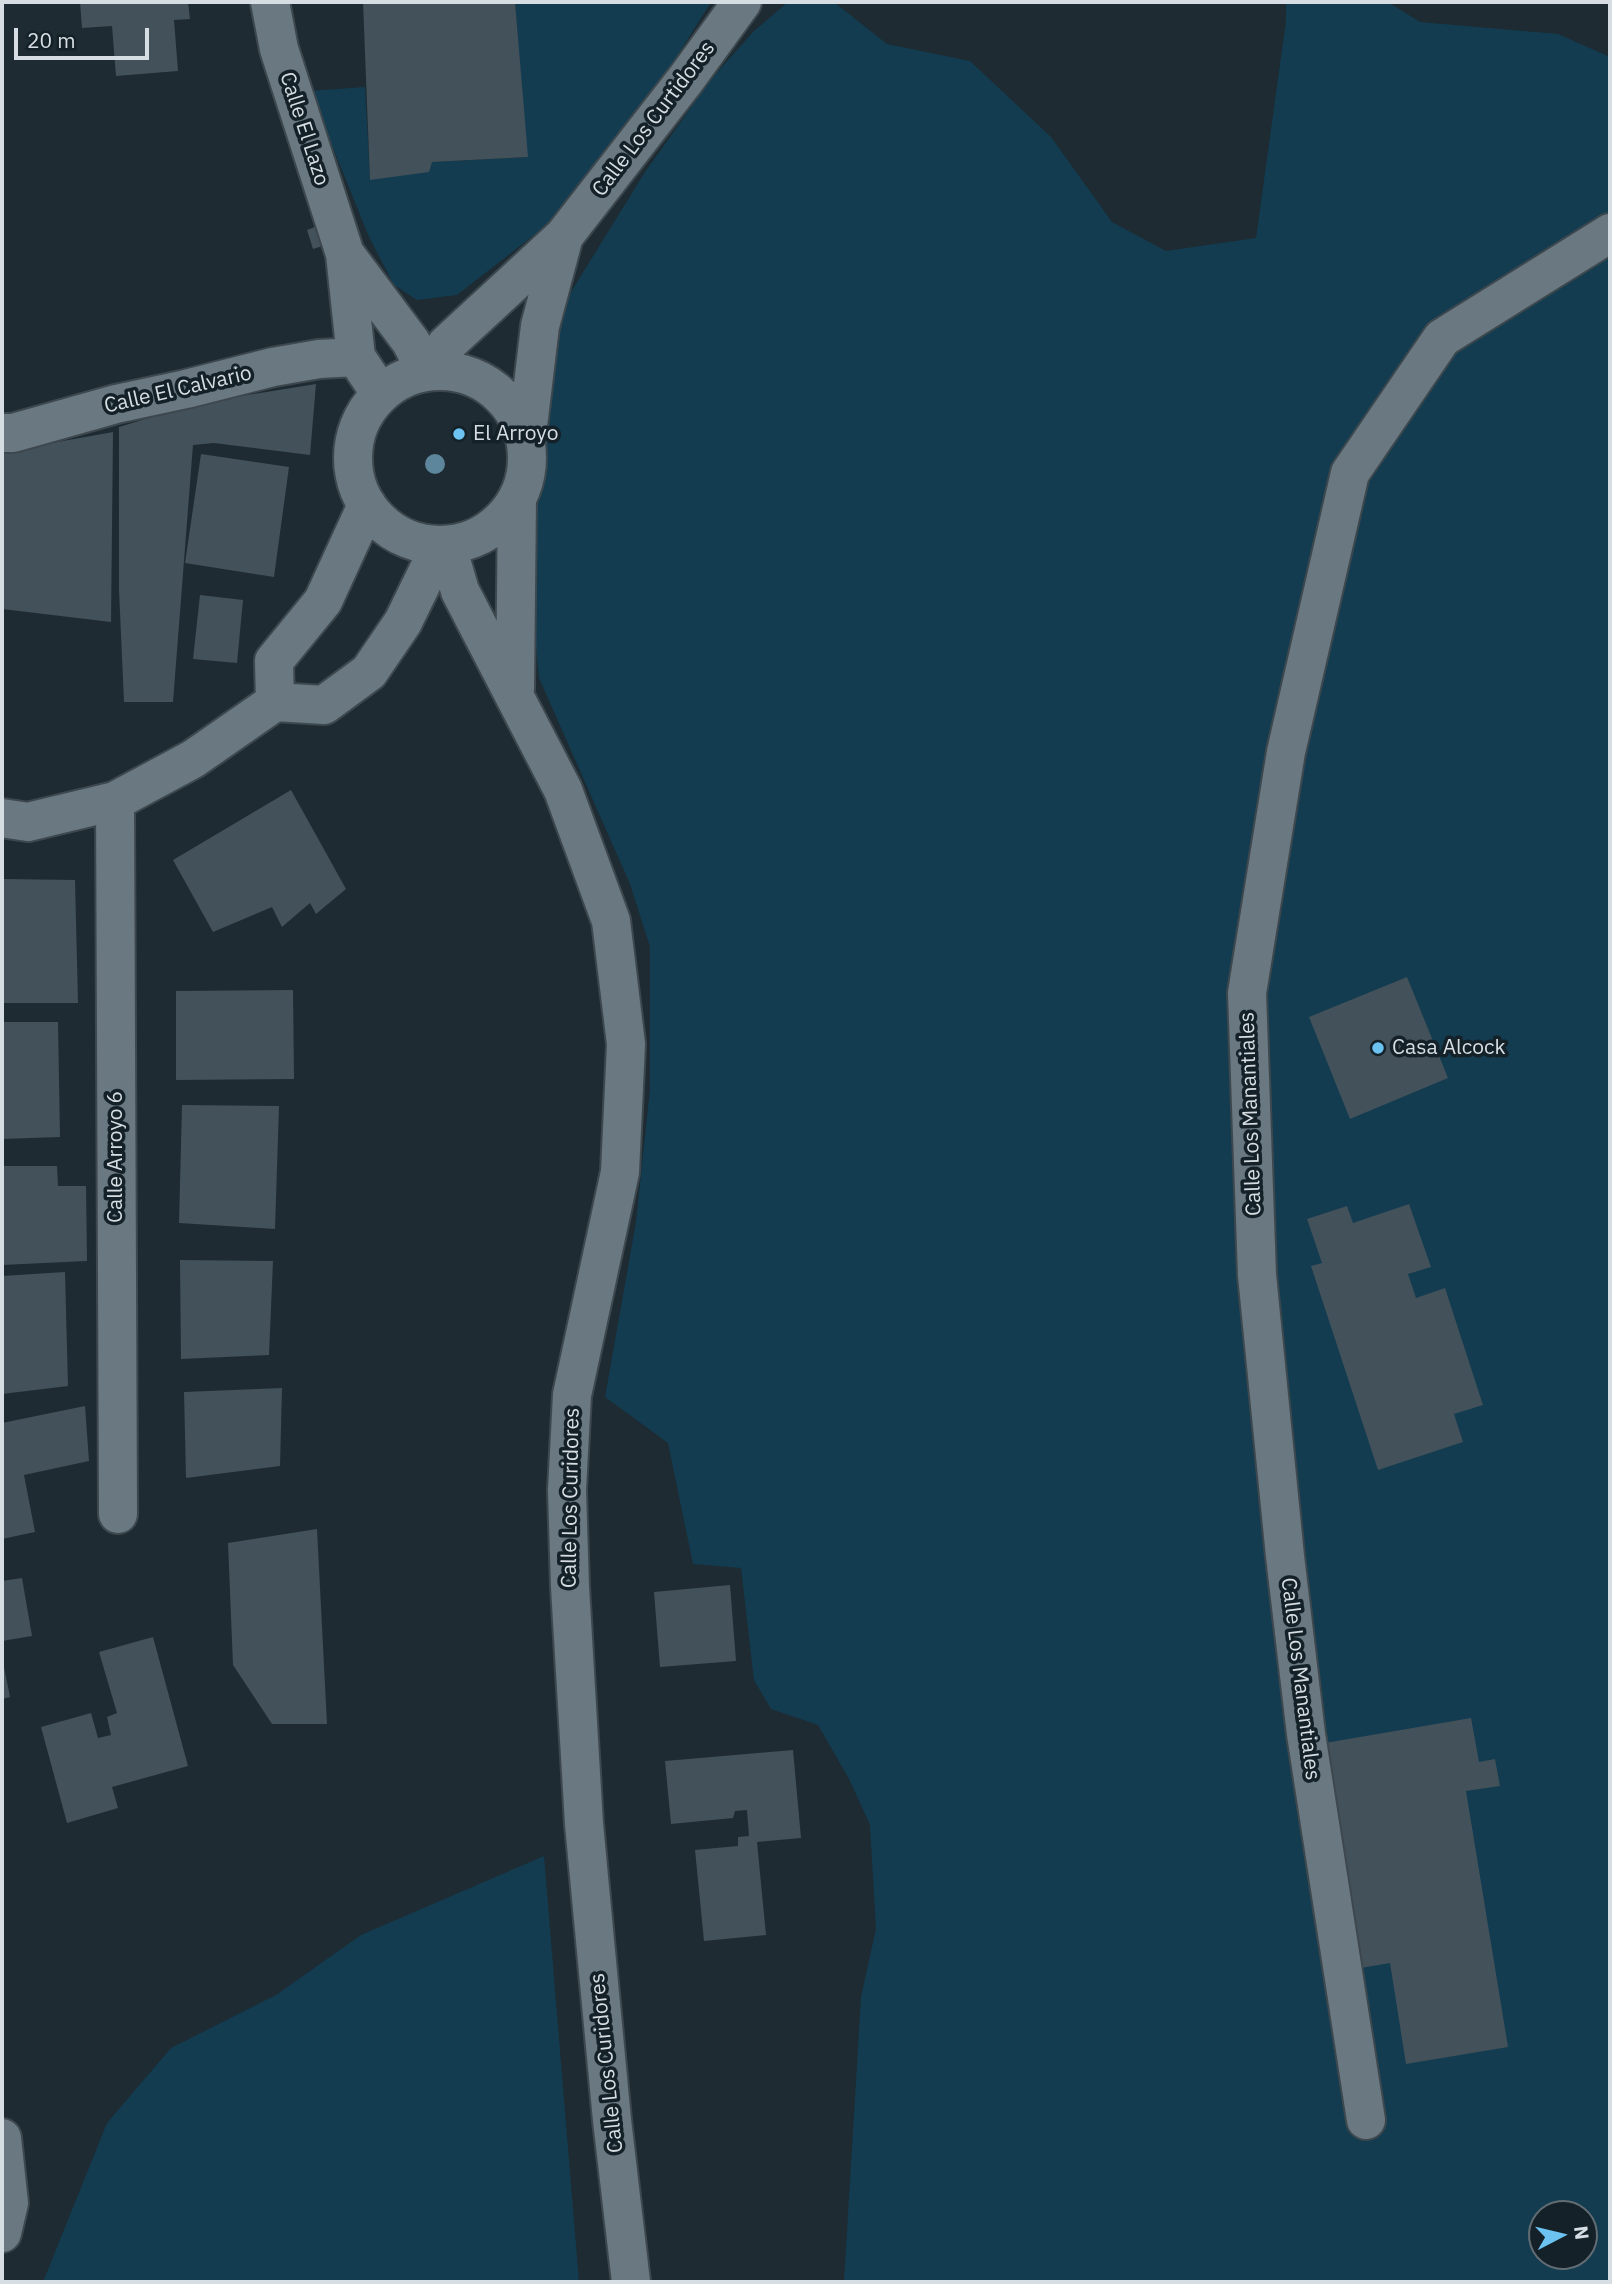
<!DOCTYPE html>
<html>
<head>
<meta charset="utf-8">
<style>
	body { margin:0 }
	#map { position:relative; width:1612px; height:2284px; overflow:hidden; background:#1e2b32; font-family:"IBM Plex Sans",sans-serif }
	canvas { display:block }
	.frame { position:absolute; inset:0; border:4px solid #d6dee3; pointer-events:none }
	.north { position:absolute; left:1528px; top:2200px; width:70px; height:70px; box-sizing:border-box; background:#142128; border:2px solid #626d73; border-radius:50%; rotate:83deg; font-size:19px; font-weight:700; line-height:28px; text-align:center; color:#d6dee3 }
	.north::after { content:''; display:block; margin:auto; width:24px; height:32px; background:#6cc3f2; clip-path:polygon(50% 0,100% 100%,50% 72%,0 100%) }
	.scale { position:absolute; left:14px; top:28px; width:135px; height:32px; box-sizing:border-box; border:4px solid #d6dee3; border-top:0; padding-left:9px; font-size:21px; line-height:24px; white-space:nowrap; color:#d6dee3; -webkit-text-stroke:5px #142128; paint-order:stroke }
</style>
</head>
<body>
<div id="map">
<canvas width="1612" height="2284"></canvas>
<div class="frame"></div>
<div class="north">N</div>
<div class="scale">20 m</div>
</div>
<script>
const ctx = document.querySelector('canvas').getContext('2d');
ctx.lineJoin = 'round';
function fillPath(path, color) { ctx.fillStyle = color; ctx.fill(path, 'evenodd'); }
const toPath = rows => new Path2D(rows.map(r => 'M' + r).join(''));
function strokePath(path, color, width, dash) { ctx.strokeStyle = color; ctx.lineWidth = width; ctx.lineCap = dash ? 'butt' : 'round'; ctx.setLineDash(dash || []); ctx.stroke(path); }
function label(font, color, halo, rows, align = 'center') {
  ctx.font = font + ' "IBM Plex Sans",sans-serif'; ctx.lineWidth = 7; ctx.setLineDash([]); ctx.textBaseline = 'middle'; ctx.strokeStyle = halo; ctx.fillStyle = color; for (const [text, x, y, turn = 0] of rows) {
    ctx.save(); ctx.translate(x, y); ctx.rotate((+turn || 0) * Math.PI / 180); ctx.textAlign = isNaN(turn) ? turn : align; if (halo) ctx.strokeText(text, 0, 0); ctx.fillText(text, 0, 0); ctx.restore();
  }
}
fillPath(toPath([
	[515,2,711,2,664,77,556,218,457,295,417,300,394,285,369,237,310,91,365,87,370,179,432,162,527,157],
	[788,2,834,2,887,44,970,61,1051,137,1112,222,1166,251,1256,238,1286,21,1286,2,1388,2,1420,22,1558,34,1610,57,1610,2282,844,2282,861,1997,876,1929,870,1825,849,1779,818,1725,771,1709,754,1680,741,1568,693,1564,668,1443,605,1397,636,1222,650,1089,650,947,630,884,539,678,527,549,546,380,566,300,645,172,712,78,754,31],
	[1542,2214,1584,2214,1584,2256,1542,2256],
	[544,1856,579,2282,43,2282,107,2123,171,2048,276,1995,361,1935]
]), '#133c50');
fillPath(toPath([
	[80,2,188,2,190,19,174,20,178,71,116,76,112,26,82,28],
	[363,2,515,2,528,157,432,162,429,172,370,180],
	[325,223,332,243,313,249,307,230],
	[316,384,310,455,214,443,193,445,173,702,124,702,119,590,119,427,198,403],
	[113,432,111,622,2,609,2,452],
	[201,454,289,467,274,577,185,563],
	[200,595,243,600,237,663,193,659],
	[291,790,346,889,316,914,310,903,282,927,272,907,213,932,173,860],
	[2,879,75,880,78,1003,2,1003],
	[1407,977,1448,1078,1350,1119,1309,1017],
	[293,990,294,1079,176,1080,176,991],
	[2,1022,58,1022,60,1137,2,1139],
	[182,1105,279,1106,275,1229,179,1223],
	[2,1166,57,1166,58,1186,86,1186,87,1261,2,1265],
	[1409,1204,1431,1267,1408,1274,1416,1298,1445,1288,1483,1405,1454,1414,1463,1442,1378,1470,1311,1266,1322,1263,1307,1219,1347,1206,1353,1223],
	[180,1260,273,1261,269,1355,181,1359],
	[65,1272,68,1386,2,1394,2,1276],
	[282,1388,280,1466,186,1478,184,1392],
	[85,1406,89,1461,24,1475,35,1532,2,1539,2,1423],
	[317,1529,327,1724,272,1724,233,1665,228,1543],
	[22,1578,32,1636,2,1641,2,1581],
	[730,1585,736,1661,660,1667,654,1592],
	[153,1637,188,1766,112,1787,118,1808,67,1823,41,1727,91,1713,98,1738,111,1735,107,1717,117,1713,99,1652],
	[2,1657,10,1697,2,1699],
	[1471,1718,1479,1762,1495,1759,1500,1786,1466,1791,1508,2047,1406,2064,1390,1963,1355,1969,1319,1744],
	[793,1750,801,1838,757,1842,766,1935,704,1941,695,1850,738,1846,738,1837,749,1836,747,1810,735,1811,733,1818,671,1824,665,1761]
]), '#43515a');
const minor = toPath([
	[270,2,279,49,345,254,356,357,380,393],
	[346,255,411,342,426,371],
	[433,371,446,345,564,236,686,79,742,2],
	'353 458a87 87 0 1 1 174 0a87 87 0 1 1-174 0Z',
	[2,433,13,433,116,404,186,389,273,367,319,359,356,357],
	[526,443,540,326,564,236],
	[447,546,460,591,563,790,611,921,626,1044,620,1172,572,1395,567,1490,570,1587,584,1824,612,2120,631,2282],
	[515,689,517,499],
	[275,702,274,661,323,601,367,505],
	[115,801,118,1514],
	[2,818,28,822,115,801,193,759,275,702,324,705,369,672,403,622,440,546],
	[1366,2120,1306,1734,1285,1556,1257,1275,1247,993,1286,752,1350,473,1442,338,1610,233],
	[2,2138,9,2203,2,2233]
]);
strokePath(minor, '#3d484e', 42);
strokePath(minor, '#697881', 38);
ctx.fillStyle = '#5d859c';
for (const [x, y] of [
	[435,464]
]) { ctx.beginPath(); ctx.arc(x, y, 10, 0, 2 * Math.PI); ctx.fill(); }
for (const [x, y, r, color] of [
	[459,434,7,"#6cc3f2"],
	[1378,1048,7,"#6cc3f2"]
]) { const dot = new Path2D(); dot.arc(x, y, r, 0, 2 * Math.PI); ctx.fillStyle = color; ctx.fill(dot); strokePath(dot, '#142128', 2.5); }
label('21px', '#d6dee3', '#142128', [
	["Calle Los Curtidores",654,119,-53],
	["Calle El Lazo",304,129,72],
	["Calle El Calvario",178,390,-13],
	["Calle Los Manantiales",1251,1114,-92],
	["Calle Arroyo 6",116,1157,-90],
	["Calle Los Curidores",571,1498,-89],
	["Calle Los Manantiales",1300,1679,83],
	["Calle Los Curidores",607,2063,-96]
]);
label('21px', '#d6dee3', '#142128', [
	["El Arroyo",473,434],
	["Casa Alcock",1392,1048]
], 'left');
</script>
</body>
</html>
